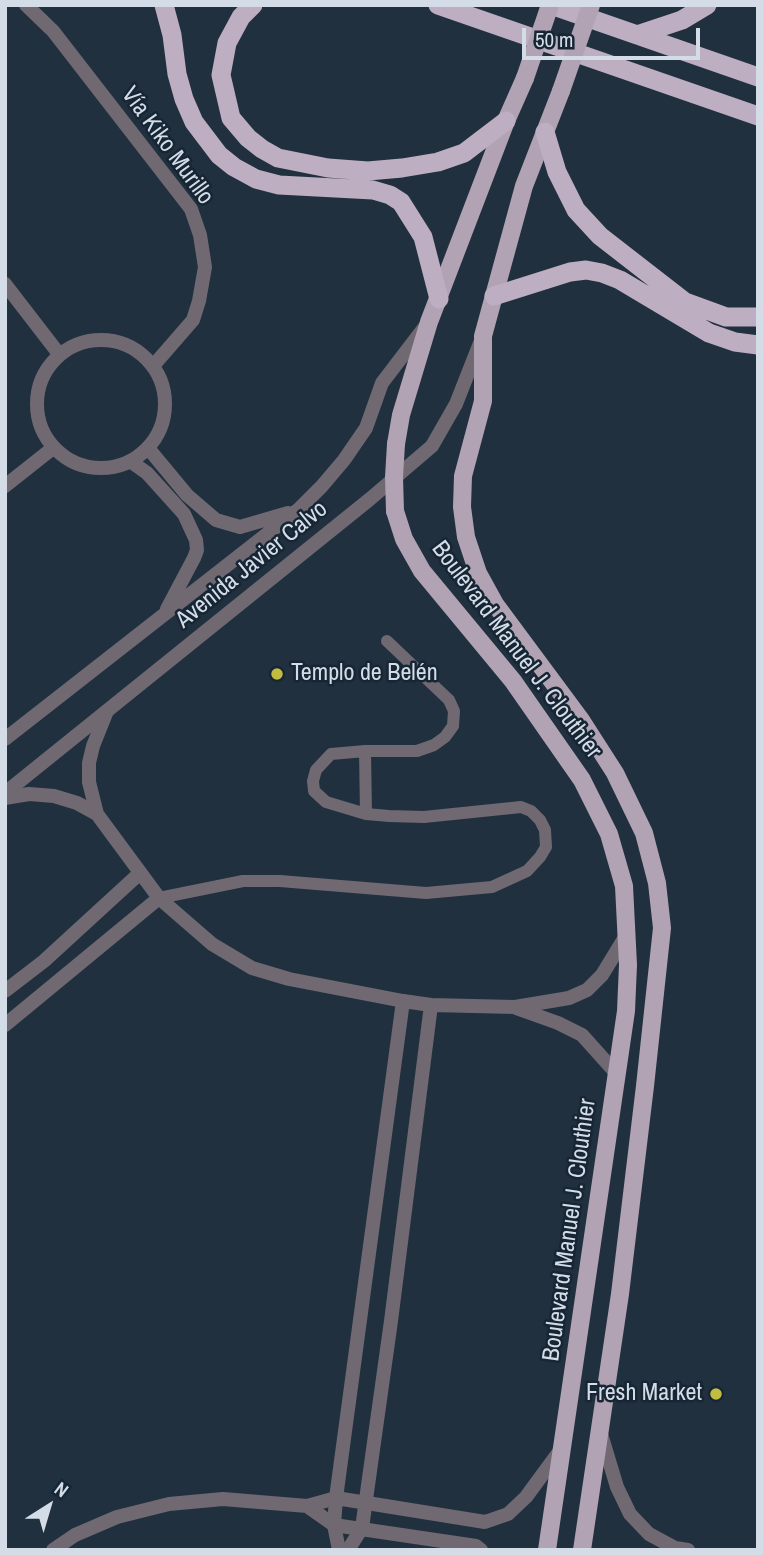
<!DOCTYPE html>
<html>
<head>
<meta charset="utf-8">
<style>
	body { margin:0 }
	#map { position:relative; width:763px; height:1555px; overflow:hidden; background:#20303f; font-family:"Archivo Narrow",sans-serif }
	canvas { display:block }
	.frame { position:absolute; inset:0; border:7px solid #d4dde7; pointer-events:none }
	.north { position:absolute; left:14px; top:1471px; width:70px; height:70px; -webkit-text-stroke:5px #172635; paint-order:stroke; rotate:37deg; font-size:19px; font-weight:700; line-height:28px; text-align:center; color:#d4dde7 }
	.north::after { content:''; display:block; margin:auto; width:24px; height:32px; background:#d4dde7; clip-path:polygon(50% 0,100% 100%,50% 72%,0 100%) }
	.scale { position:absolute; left:522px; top:28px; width:178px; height:32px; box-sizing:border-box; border:4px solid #d4dde7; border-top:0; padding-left:9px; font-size:21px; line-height:24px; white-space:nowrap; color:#d4dde7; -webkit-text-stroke:5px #172635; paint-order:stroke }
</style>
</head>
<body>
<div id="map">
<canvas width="763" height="1555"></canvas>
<div class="frame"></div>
<div class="north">N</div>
<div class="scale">50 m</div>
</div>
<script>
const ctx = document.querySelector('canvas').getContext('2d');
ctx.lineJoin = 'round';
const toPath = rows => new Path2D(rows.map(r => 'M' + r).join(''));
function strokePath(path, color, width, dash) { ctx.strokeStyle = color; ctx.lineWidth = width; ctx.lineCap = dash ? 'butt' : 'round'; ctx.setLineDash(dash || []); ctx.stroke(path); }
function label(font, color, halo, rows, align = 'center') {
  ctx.font = font + ' "Archivo Narrow",sans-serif'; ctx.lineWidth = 5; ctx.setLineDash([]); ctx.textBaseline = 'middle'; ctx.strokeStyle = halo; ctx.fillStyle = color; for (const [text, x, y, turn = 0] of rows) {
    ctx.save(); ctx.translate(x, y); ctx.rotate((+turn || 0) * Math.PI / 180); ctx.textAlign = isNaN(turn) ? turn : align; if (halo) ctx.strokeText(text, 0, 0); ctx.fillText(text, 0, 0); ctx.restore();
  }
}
strokePath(toPath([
	[365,751,366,814],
	[159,898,243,881,280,881,426,893,492,887,527,871,540,857,546,847,545,830,540,820,531,811,521,807,424,817,389,816,366,814,326,802,314,791,313,781,316,770,331,754,365,751,417,751,434,745,445,737,453,726,454,711,449,700,387,641]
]), '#706971', 12);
strokePath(toPath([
	[26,5,53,31,191,209,200,235,205,267,199,301,193,320,153,366],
	[5,284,59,354],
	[107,711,93,746,89,763,89,782,97,814,159,898,212,944,252,968,289,979,403,1001,431,1005,515,1007,569,998,587,990,602,975,627,934],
	[5,798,29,794,54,796,77,803,97,814],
	[5,991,44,961,140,873],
	[516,1008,558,1023,582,1035,617,1074],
	[5,1025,159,898],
	[601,1434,617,1487,630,1514,649,1534,675,1548,688,1550],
	[339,1550,334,1525,336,1498,403,1001],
	[348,1550,362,1528,391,1321,431,1005]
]), '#706971', 14);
strokePath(toPath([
	'37 404a64 64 0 1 1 128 0a64 64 0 1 1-128 0Z',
	[148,448,187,495,216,520,240,527,288,513],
	[130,461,147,473,184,514,196,540,197,550,194,558,167,609],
	[5,486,53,448],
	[5,739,299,509,322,486,344,460,366,428,382,383,424,328],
	[5,793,370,499,432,446,456,404,480,343],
	[307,1506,334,1525,476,1546,481,1550],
	[53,1550,75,1535,117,1517,169,1504,223,1499,307,1506,336,1498,485,1522,508,1514,526,1497,562,1448]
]), '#706971', 14);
strokePath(toPath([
	[561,91,524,186,483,336,483,401,463,476,462,507,466,537,478,573,495,604,581,720,615,773,644,833,657,883,662,928,645,1086,620,1294,582,1550],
	[396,444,401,415,429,322,506,121,525,78],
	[395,511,404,539,422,571,513,681,582,780,609,834,624,886,628,965,626,1011,547,1550]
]), '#b1a2b4', 18);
strokePath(toPath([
	[164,5,172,35,177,74,184,99,194,122,219,155,234,167,256,179,279,185,373,190,390,195,401,202,423,237,439,299],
	[253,5,241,17,227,43,221,75,231,118,248,138,262,149,278,158,328,168,368,171,402,168,438,162,464,153,506,121],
	[438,5,758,116],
	[551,5,758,77],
	[637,35,682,20,707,5],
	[545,132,557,172,576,210,600,236,685,302,726,317,758,317],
	[494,296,570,272,586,270,602,273,620,280,709,333,735,342,758,345]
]), '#beaec1', 19);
strokePath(toPath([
	[525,78,550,5],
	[561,91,591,5],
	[395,511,394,477,396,444]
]), '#b1a2b4', 18);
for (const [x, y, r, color] of [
	[277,674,7,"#c3bd3f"],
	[716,1394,7,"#c3bd3f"]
]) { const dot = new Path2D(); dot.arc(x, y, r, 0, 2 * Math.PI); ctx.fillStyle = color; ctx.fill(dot); strokePath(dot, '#172635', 2.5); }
label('24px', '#d4dde7', '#172635', [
	["Vía Kiko Murillo",167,146,54],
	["Avenida Javier Calvo",252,565,-39],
	["Boulevard Manuel J. Clouthier",516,650,53],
	["Boulevard Manuel J. Clouthier",570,1230,-82]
]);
label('24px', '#d4dde7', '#172635', [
	["Templo de Belén",291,674],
	["Fresh Market",702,1394,"right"]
], 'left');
</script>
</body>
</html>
